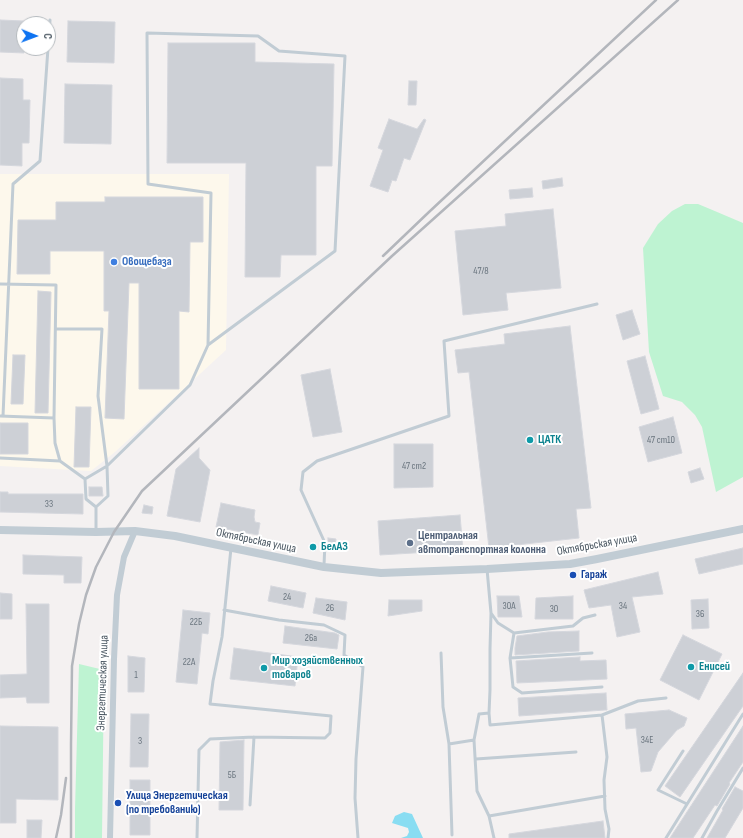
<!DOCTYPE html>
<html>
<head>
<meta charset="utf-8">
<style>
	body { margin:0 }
	#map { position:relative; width:743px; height:838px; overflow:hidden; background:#f4f1f1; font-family:"Sofia Sans Condensed",sans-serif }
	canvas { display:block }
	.north { position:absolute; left:16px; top:16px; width:40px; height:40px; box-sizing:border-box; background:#fff; border:1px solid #b6bbbf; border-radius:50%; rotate:91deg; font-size:11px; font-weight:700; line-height:16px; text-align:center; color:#485560 }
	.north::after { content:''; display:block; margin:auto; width:14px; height:18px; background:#0e73f1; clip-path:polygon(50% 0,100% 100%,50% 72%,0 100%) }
</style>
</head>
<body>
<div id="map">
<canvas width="743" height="838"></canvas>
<div class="north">С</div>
</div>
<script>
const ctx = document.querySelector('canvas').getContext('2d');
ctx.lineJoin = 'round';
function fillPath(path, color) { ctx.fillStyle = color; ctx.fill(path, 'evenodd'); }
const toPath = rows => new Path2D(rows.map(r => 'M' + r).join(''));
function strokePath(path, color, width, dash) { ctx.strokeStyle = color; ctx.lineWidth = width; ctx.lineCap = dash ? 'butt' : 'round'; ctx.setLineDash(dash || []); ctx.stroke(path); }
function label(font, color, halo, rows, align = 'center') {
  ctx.font = font + ' "Sofia Sans Condensed",sans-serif'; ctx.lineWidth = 4; ctx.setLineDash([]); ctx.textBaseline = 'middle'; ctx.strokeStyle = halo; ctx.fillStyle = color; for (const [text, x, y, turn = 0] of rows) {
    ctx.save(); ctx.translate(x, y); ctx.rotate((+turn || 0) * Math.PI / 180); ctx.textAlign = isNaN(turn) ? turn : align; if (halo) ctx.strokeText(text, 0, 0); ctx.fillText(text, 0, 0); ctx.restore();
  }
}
fillPath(toPath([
	[0,174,229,174,226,350,115,452,91,471,0,466]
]), '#fdf8ec');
fillPath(toPath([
	[685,204,698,204,710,209,743,223,743,477,716,492,702,427,695,415,682,402,663,396,649,352,643,248,658,224,672,211],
	[79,664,104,670,102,838,75,838,75,809]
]), '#bef3d2');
fillPath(toPath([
	[404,812,412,814,423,838,401,838,407,836,409,832,408,828,392,823,395,816]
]), '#89ddf2');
const building = toPath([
	[0,20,24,21,24,53,0,52,0,20],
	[68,21,115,22,114,63,67,62,68,21],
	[168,43,255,43,255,62,334,64,332,166,316,166,316,255,281,255,280,277,245,277,246,163,167,163,168,43],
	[0,78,23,79,23,100,30,100,29,143,22,143,22,166,0,165,0,78],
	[409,81,417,81,416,105,408,105,409,81],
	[65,84,112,85,111,144,64,143,65,84],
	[389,119,417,129,424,119,426,120,410,160,404,158,396,181,392,180,388,192,370,186,383,150,378,148,389,119],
	[562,178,563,186,543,189,542,181,562,178],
	[532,188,533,197,510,199,509,190,532,188],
	[105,197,203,197,203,242,190,242,189,312,179,311,179,389,139,389,139,283,129,283,124,419,105,418,109,311,104,311,104,251,50,251,50,274,17,274,18,220,56,220,56,202,105,202,105,197],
	[553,209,561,288,506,293,508,310,463,315,455,231,506,226,505,214,553,209],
	[38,291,51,292,48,413,35,413,38,291],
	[632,310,640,334,623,340,616,315,632,310],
	[570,326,591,508,576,509,579,538,489,548,469,372,458,373,455,350,505,344,504,334,570,326],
	[13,355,25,355,23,404,11,404,13,355],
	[645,356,659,409,641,414,627,361,645,356],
	[330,369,342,432,313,437,301,375,330,369],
	[76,407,91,407,89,467,74,467,76,407],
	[673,417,682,453,648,462,639,427,673,417],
	[0,423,28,423,28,454,0,454,0,423],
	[394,444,433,444,433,487,394,488,394,444],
	[199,448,199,458,210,470,200,522,167,516,176,469,199,448],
	[700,468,704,479,691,483,688,472,700,468],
	[89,487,102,487,103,496,89,496,89,487],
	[0,492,8,492,8,494,83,494,83,514,0,512,0,492],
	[221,503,255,510,254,517,255,522,260,523,258,535,216,527,221,503],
	[144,505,153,507,152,514,142,513,144,505],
	[460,515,463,550,380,555,378,521,460,515],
	[328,538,336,539,334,549,328,548,328,538],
	[743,548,743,564,699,574,695,559,743,548],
	[23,555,82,557,81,583,64,583,64,575,23,574,23,555],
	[658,572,663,594,632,597,640,632,617,637,611,605,589,608,584,590,658,572],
	[271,586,306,593,303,608,268,601,271,586],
	[0,593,12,594,12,619,0,619,0,593],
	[497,596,519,596,522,617,498,617,497,596],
	[573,596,573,619,535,619,536,598,573,596],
	[316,598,347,602,345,620,313,613,316,598],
	[708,599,709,628,692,629,691,600,708,599],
	[389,600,422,600,422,611,388,616,389,600],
	[26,604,49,604,49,703,27,703,26,697,0,698,0,675,27,674,26,604],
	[183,610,210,613,208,634,202,633,197,684,176,682,183,610],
	[285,626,335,633,339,635,337,649,283,643,285,626],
	[579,631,579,651,515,655,515,648,517,636,548,632,579,631],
	[683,635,722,654,699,700,660,680,683,635],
	[234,648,298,657,295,686,230,679,234,648],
	[128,656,145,658,144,692,128,692,128,656],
	[580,657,580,661,606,660,607,679,517,683,516,661,580,657],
	[743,673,743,706,680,797,665,786,743,673],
	[606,693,607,710,605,710,519,716,518,698,606,693],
	[669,710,687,718,684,726,677,730,658,752,651,771,641,772,636,728,626,729,625,714,669,710],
	[131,714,149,714,148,767,130,767,131,714],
	[0,726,58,727,58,800,16,799,16,823,0,823,0,726],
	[743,726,743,762,729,783,730,784,717,806,715,805,693,838,670,838,743,726],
	[244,740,243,810,219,810,220,742,244,740],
	[130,780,150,780,150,835,130,835,130,780],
	[735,787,743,791,743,808,725,838,707,838,723,810,722,809,735,787],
	[27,820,42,820,41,838,27,838,27,820],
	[603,821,605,838,509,838,509,834,603,821]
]);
fillPath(building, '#cdd0d6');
strokePath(building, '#d5d7dd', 1);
strokePath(toPath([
	[0,284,56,285,54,418,55,443,60,461,85,479],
	[56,329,102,329,98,396,107,466,85,479,86,499,96,507],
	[0,416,54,418],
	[3,416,13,184,40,161,50,20],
	[0,458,60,461],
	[96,532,96,507,108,496,107,466,190,385,208,345,211,193,148,184,147,33,258,36,279,51,345,56,335,251,208,345],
	[324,565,325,543,301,490,303,472,317,461,449,416,444,341,597,304],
	[487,569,491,613,498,623,514,633,573,626,583,618,595,615],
	[224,610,279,620,324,625,345,635,344,655,363,667,356,759,355,798,358,838],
	[514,633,510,658,592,653],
	[441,653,443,707,449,744,452,835],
	[510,658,513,687,522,693,602,687],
	[489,713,490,725,602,715,607,757,604,780,605,809,609,829,608,838],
	[602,715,638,701,666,698],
	[474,740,477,791,489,816,494,838],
	[449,744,474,740,479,714,489,713,490,690,490,649,491,613],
	[683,751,658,790,687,804],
	[476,759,576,752],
	[250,805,254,737],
	[489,816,605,796],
	[197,838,199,750,210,739,254,737,325,738,330,733,331,716,210,704,213,681,222,637,231,548],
	[666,838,743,714],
	[702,838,717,811,743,768]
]), '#c1ccd4', 3);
strokePath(toPath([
	[110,838,114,659,117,595,124,557,135,531]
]), '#c1ccd4', 6);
strokePath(toPath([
	[0,530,96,532,135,531,175,536,324,567,381,573,487,569,570,564,597,559,743,529]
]), '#c1ccd4', 8);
strokePath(toPath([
	[383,256,429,212,656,0],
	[56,838,61,815,66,778],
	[71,838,71,744,72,666,79,624,86,595,96,567,114,532,142,491,392,256,678,0]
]), '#b3b6bc', 2.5);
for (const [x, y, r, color] of [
	[114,262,4,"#3f7fe0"],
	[530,440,4,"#0f9aa8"],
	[410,543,4,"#5c6f8a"],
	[313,547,4,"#0f9aa8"],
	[573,575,4,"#1a4fb4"],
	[691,667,4,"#0f9aa8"],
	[264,668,4,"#0f9aa8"],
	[118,803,4,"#1a4fb4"]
]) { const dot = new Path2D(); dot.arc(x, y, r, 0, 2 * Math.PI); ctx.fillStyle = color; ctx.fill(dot); strokePath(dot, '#fff', 1.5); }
label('10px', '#69747e', null, [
	["47/8",481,271],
	["47 ст10",661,440],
	["47 ст2",414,466],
	["33",49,504],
	["24",287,597],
	["30А",509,606],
	["34",623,606],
	["26",330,608],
	["30",554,609],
	["36",700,614],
	["22Б",196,622],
	["26а",311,638],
	["22А",189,662],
	["1",136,675],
	["34Е",647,740],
	["3",140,741],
	["5Б",232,775]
]);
label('bold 12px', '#366cbe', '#fff', [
	["Овощебаза",122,262]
], 'left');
label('bold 12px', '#0d838f', '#fff', [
	["ЦАТК",538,440],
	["БелАЗ",321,547],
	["Мир хозяйственных",272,661],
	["товаров",272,675],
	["Енисей",699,667]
], 'left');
label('bold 12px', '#4e5e75', '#fff', [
	["Центральная",418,536],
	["автотранспортная колонна",418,550]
], 'left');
label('12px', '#485560', '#fff', [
	["Октябрьская улица",256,541,12],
	["Октябрьская улица",597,545,-10],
	["Энергетическая улица",103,683,-88]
]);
label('bold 12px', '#164399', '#fff', [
	["Гараж",581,575],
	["Улица Энергетическая",126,796],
	["(по требованию)",126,810]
], 'left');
</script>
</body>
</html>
